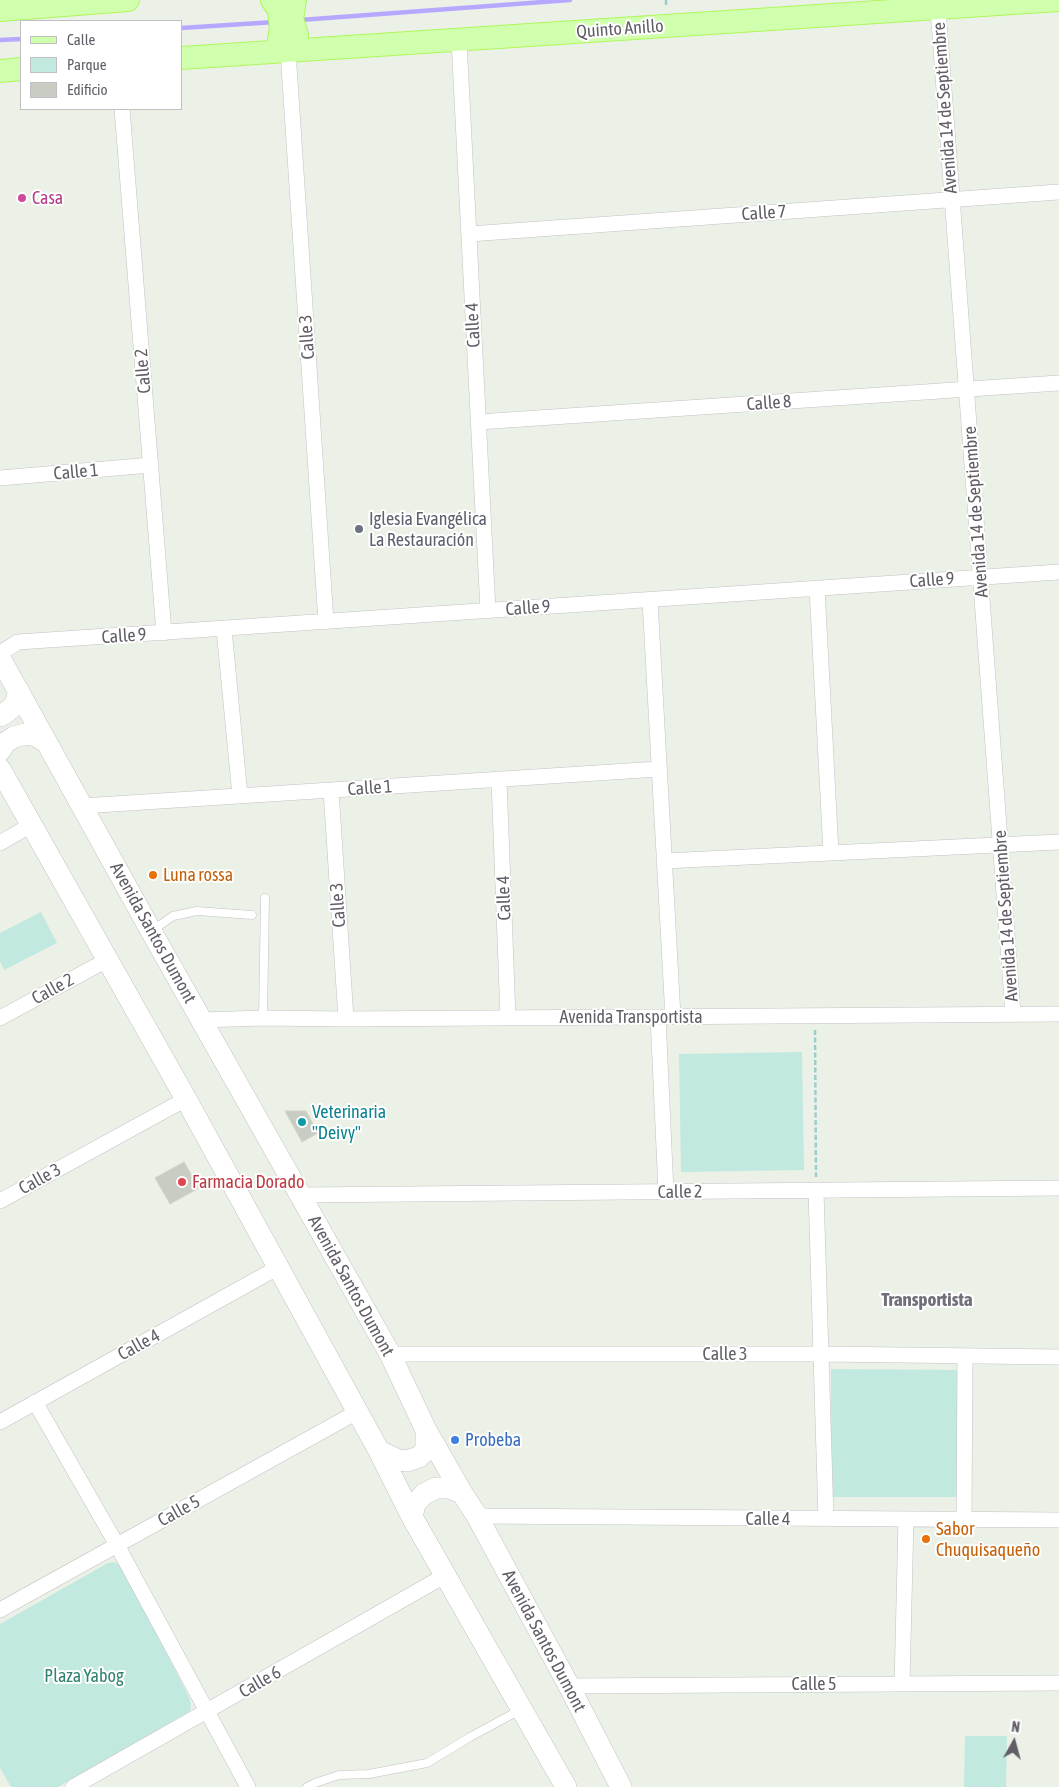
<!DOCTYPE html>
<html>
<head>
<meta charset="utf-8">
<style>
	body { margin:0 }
	#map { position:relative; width:1059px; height:1787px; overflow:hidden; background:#ebf1e6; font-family:"Asap Condensed",sans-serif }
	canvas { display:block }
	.legend { position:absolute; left:20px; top:20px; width:162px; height:90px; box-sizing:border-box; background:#fff; border:1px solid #c0bfc2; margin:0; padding:6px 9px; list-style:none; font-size:15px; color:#615e67 }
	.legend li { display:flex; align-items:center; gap:10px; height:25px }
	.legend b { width:25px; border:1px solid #c0bfc2 }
	.north { position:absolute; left:989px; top:1717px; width:50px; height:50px; -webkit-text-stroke:4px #fff; paint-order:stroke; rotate:7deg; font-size:14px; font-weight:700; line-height:20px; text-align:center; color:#615e67 }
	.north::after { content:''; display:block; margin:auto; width:18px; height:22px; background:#615e67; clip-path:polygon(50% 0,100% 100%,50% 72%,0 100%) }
</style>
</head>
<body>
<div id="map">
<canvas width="1059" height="1787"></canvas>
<ul class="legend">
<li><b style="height:6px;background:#d0ffad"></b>Calle</li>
<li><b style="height:14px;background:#c2e9df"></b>Parque</li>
<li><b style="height:14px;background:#c8ccc2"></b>Edificio</li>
</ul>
<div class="north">N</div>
</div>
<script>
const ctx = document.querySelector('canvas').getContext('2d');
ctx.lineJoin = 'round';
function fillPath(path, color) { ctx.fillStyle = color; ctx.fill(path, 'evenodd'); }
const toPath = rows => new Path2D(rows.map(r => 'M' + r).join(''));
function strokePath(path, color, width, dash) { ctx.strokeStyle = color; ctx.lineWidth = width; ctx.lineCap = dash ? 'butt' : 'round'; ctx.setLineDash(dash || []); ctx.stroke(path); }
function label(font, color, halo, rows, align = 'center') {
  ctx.font = font + ' "Asap Condensed",sans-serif'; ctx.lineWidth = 4; ctx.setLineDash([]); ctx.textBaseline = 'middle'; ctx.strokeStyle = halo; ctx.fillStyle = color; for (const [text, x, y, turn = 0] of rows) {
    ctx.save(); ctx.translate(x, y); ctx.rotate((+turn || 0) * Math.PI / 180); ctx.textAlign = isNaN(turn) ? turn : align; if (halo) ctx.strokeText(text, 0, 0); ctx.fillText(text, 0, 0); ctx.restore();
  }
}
fillPath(toPath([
	[41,912,57,943,4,970,0,961,0,933],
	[802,1052,804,1170,681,1172,679,1054],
	[831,1369,958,1370,958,1497,831,1497],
	[115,1562,122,1567,188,1695,191,1703,190,1711,58,1787,11,1787,0,1768,0,1624,108,1563],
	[965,1736,1007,1736,1006,1787,964,1787]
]), '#c2e9df');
strokePath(toPath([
	[300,20,570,0],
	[181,28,275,22],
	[0,40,21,39]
]), '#b7a8ff', 4.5);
const building = toPath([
	[285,1111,306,1111,318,1133,302,1142,285,1111],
	[184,1162,199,1188,170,1204,155,1178,184,1162]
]);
fillPath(building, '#c8ccc2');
strokePath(building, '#ced6c4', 1);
const service = toPath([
	[153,930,173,916,197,911,252,915],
	[263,1018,265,898],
	[307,1787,315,1783,339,1775,369,1774,427,1763,470,1737,520,1710]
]);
const minor = toPath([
	[938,9,1013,1014],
	[459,40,488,611],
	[288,51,326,622],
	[122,109,164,633],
	[469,234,1059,192],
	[478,422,1059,383],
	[0,478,151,465],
	[817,588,831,853],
	[650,600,673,1017],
	[224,629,240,796],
	[0,653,18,642,1059,572],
	[499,779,508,1018],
	[331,790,346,1019],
	[82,806,659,769],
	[0,843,31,825],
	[664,861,1059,842],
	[658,1017,666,1192],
	[0,1018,107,960],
	[202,1020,263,1018,346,1019,1059,1014],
	[816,1191,826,1519],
	[301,1195,1059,1188],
	[0,1201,186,1099],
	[390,1354,822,1354,1059,1357],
	[35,1402,117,1545,248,1787],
	[0,1422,277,1268],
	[477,1516,1059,1520],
	[964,1519,965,1356],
	[0,1610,357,1412],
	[902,1684,906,1519],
	[569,1686,1059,1683],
	[73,1787,446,1575]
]);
const secondary = toPath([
	[0,658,151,931,390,1354,426,1430,462,1493,477,1516,569,1686,621,1787],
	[0,716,4,714,15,705,19,691],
	[0,751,5,743,14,737,25,734,36,736,46,742],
	[0,769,186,1099,379,1451,412,1517,566,1787],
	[379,1451,398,1460,407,1461,419,1457,426,1450,426,1430],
	[412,1517,415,1504,424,1494,436,1488,449,1488,462,1493]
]);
const primary = toPath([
	[272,0,279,10,281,28,278,45,273,52],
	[295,0,292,19,297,35],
	[0,10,128,0],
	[181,58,1059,0],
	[0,71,21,69]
]);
strokePath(service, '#c3c0c7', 9);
strokePath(minor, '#c3c0c7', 16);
strokePath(secondary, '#c4c1c9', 22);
strokePath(primary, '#aff759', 24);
strokePath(toPath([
	[666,0,666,7],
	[815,1030,816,1177]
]), '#9dcccd', 2.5, [5, 2.5]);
strokePath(service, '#fff', 8);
strokePath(minor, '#fff', 15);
strokePath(secondary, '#fff', 21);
strokePath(primary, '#d0ffad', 22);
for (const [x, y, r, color] of [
	[22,198,5,"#d1479c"],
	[359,529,5,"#6b7280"],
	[153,875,5,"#e8710a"],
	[302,1122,5,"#0f9aa8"],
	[182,1182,5,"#e0444e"],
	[455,1440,5,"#3f7fe0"],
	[926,1539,5,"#e8710a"]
]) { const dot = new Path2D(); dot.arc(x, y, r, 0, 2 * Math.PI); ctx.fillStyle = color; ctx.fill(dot); strokePath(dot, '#fff', 2); }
label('18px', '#615e67', '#fff', [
	["Quinto Anillo",620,29,-4],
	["Avenida 14 de Septiembre",945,108,-94],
	["Calle 7",764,213,-4],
	["Calle 4",473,325,-93],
	["Calle 3",307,337,-94],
	["Calle 2",143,371,-95],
	["Calle 8",769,403,-4],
	["Calle 1",76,472,-5],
	["Avenida 14 de Septiembre",976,512,-94],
	["Calle 9",932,580,-4],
	["Calle 9",528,608,-4],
	["Calle 9",124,636,-4],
	["Calle 1",370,788,-4],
	["Calle 4",504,898,-92],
	["Calle 3",338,905,-94],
	["Avenida 14 de Septiembre",1006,916,-94],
	["Avenida Santos Dumont",153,933,61],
	["Calle 2",53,989,-29],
	["Avenida Transportista",631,1017],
	["Calle 3",40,1179,-29],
	["Calle 2",680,1192,-1],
	["Avenida Santos Dumont",351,1286,61],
	["Calle 4",139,1345,-29],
	["Calle 3",725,1354],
	["Calle 5",179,1511,-29],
	["Calle 4",768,1519],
	["Avenida Santos Dumont",544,1641,62],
	["Calle 6",260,1682,-30],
	["Calle 5",814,1684]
]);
label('18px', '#b23c85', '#fff', [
	["Casa",32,198]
], 'left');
label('18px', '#5b616d', '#fff', [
	["Iglesia Evangélica",369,519],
	["La Restauración",369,540]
], 'left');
label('18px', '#c56008', '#fff', [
	["Luna rossa",163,875],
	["Sabor",936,1529],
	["Chuquisaqueño",936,1550]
], 'left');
label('18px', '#0d838f', '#fff', [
	["Veterinaria",312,1112],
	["\"Deivy\"",312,1133]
], 'left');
label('18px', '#be3a42', '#fff', [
	["Farmacia Dorado",192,1182]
], 'left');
label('18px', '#366cbe', '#fff', [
	["Probeba",465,1440]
], 'left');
label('18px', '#318271', '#fff', [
	["Plaza Yabog",84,1676]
]);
label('bold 19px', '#716f79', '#fff', [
	["Transportista",927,1300]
]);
</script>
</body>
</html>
